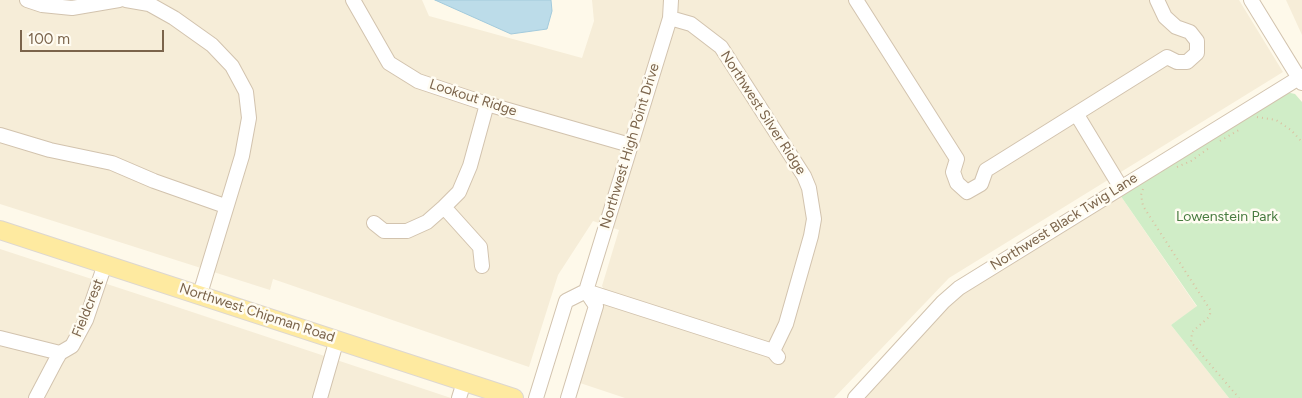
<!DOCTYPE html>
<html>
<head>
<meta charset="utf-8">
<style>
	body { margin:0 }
	#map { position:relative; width:1302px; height:398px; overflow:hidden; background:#fef9ea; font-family:Figtree,sans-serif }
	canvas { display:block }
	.scale { position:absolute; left:20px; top:30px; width:144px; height:22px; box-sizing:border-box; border:2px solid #7b644b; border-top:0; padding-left:6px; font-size:15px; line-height:18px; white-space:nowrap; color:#7b644b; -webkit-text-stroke:4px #fffcf2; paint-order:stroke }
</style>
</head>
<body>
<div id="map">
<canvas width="1302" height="398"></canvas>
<div class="scale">100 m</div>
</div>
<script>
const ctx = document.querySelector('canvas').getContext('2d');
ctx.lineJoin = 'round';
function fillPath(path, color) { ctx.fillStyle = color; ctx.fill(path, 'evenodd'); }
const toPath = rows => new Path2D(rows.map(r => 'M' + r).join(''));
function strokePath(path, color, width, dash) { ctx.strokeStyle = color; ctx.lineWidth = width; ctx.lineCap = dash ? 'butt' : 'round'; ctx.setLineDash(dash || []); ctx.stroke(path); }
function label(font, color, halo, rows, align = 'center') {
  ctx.font = font + ' Figtree,sans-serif'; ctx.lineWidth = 5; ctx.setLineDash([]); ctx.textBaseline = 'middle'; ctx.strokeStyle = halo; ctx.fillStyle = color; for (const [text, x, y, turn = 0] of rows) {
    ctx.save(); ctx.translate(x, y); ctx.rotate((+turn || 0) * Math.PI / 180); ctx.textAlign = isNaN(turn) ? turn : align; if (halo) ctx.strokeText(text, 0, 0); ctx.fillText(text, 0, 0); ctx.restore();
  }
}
fillPath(toPath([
	[0,0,422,0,429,16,582,58,594,21,592,0,1239,0,1283,72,949,278,834,398,625,398,577,382,605,291,602,286,619,230,593,221,558,275,529,367,273,279,270,290,0,204],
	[1286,0,1302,0,1302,35],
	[1120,195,1197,307,1171,325,1229,398,861,398,942,308,968,287],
	[0,249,165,303,451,398,0,398]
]), '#f6edd8');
fillPath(toPath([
	[1286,92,1295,94,1302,102,1302,398,1229,398,1171,325,1197,306,1120,195]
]), '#d0edc7');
const water = toPath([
	[435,0,551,0,552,11,547,29,511,34,435,0]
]);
fillPath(water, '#bcdce9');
strokePath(water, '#a2cadc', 1);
const minor = toPath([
	[27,0,42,5,72,8,119,0],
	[126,0,149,4,174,18,212,45,232,66,246,92,249,118,242,156,200,294],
	[353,0,389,63,418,81,487,104,630,145],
	[856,0,957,159,953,172,957,183,967,192,981,184,986,170,991,167,1167,57,1177,62,1187,62,1197,53,1197,41,1190,32,1176,27,1165,17,1157,0],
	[1251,0,1302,83],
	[670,18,691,24,721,47,804,176,809,188,814,219,811,236,786,324,773,351,778,357],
	[1077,115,1120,186],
	[0,135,50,150,112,163,154,181,225,206],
	[444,207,480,247,482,266],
	[374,223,384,231,407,231,427,222,444,207,459,192,470,166,487,104],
	[586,291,773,351],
	[0,338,60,353],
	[36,398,56,360,60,353,72,346,86,320,105,264],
	[320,398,337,339],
	[459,398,464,382],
	[536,398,566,301,586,291,670,18,671,0],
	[568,398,596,306,586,291],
	[855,398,943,302,959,288,1302,76]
]);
const major = toPath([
	[0,230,514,398]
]);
strokePath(minor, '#d2c3ae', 16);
strokePath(major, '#ddd7d0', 20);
strokePath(toPath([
	[1257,117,1276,120,1291,130,1302,142],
	[1220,141,1239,130],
	[1177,167,1191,161,1209,148],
	[1143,189,1141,195,1143,206,1211,311,1209,317,1192,332,1191,342,1239,398]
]), '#dbc1a2', 2, [1, 4]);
strokePath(minor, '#fff', 14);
strokePath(major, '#feeaa0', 18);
label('14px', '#7b644b', '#fffcf2', [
	["Lookout Ridge",473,98,18],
	["Northwest Silver Ridge",763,113,57],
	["Northwest High Point Drive",630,146,-73],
	["Northwest Black Twig Lane",1064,222,-32],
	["Fieldcrest",88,308,-68],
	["Northwest Chipman Road",257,313,18]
]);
label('14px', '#477b3f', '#fffcf2', [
	["Lowenstein Park",1227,217]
]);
</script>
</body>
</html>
